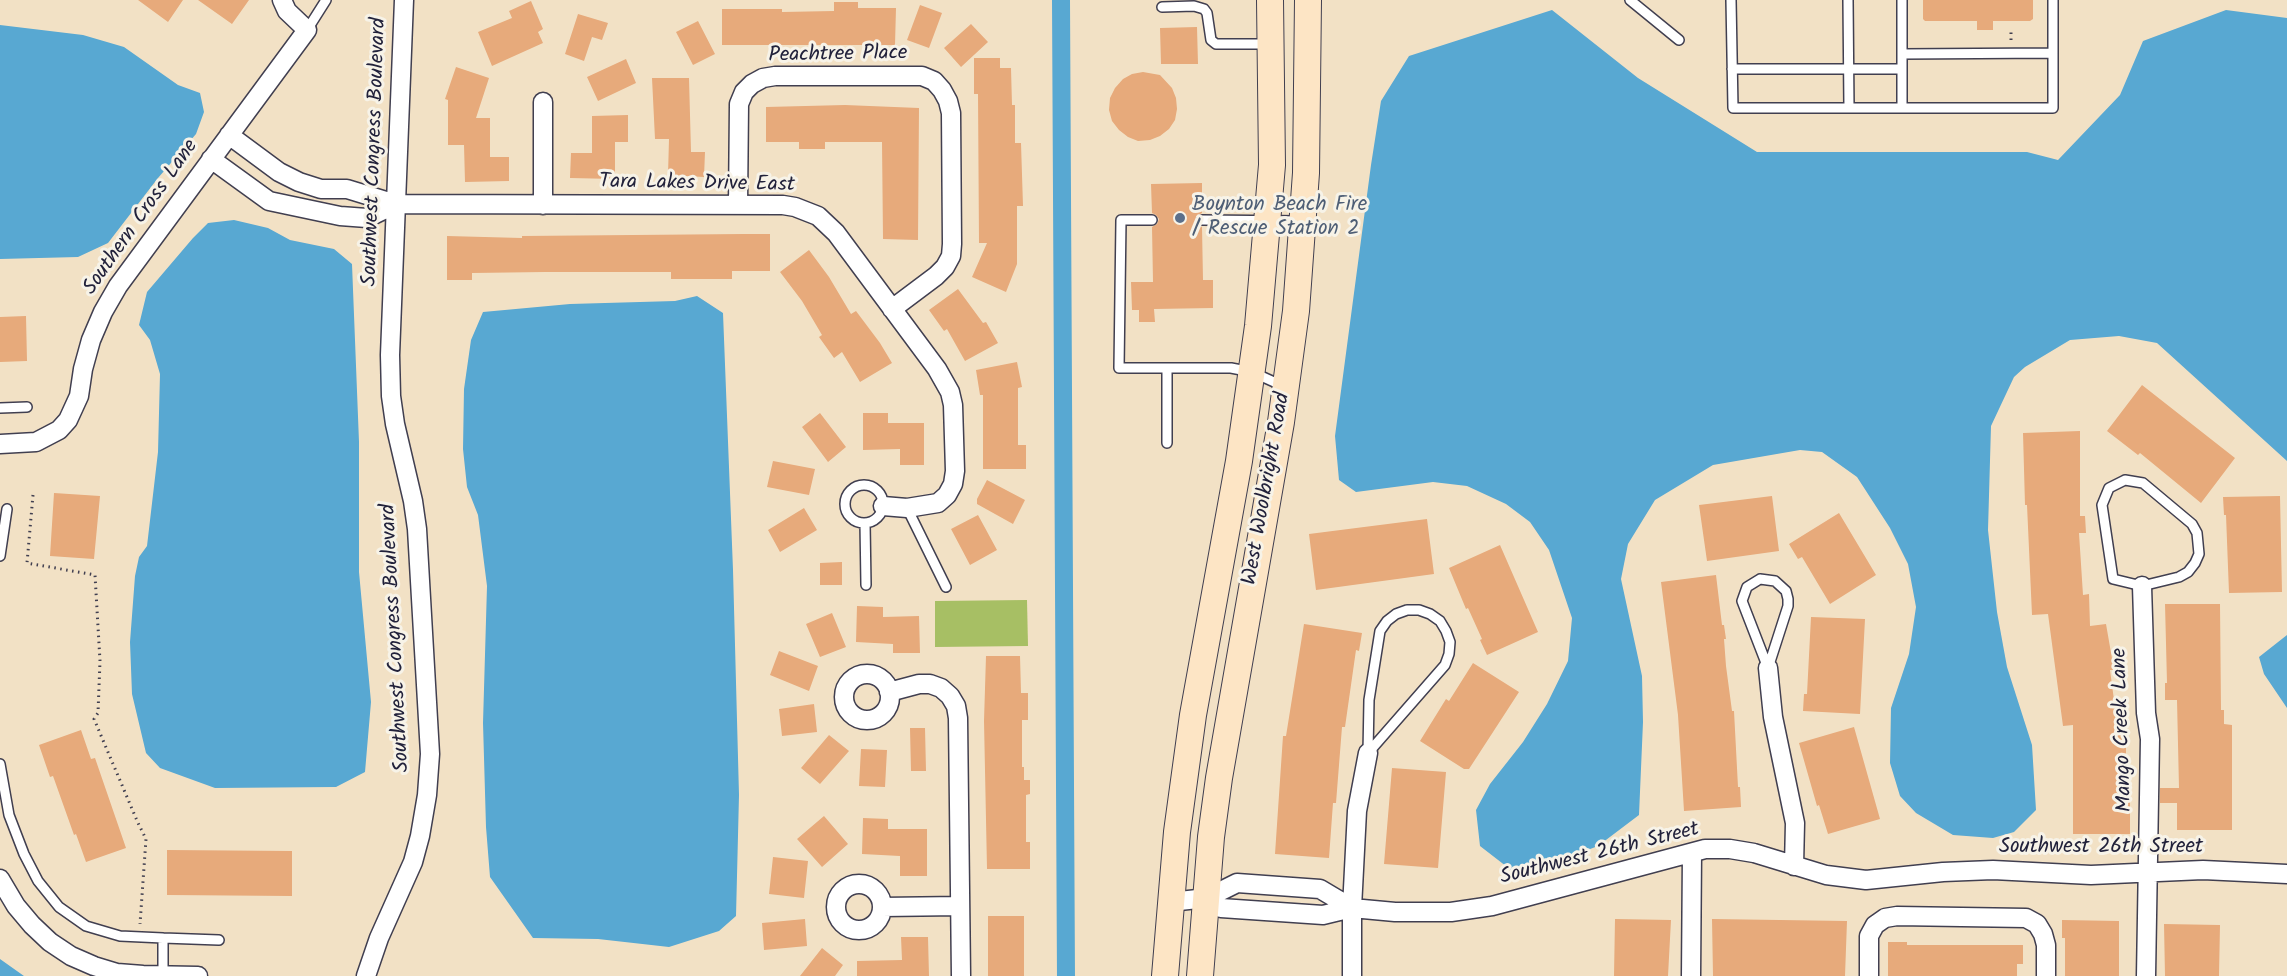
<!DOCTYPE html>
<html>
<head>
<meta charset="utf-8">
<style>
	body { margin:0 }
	canvas { display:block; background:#f2e1c5 }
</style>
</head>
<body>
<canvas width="2287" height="976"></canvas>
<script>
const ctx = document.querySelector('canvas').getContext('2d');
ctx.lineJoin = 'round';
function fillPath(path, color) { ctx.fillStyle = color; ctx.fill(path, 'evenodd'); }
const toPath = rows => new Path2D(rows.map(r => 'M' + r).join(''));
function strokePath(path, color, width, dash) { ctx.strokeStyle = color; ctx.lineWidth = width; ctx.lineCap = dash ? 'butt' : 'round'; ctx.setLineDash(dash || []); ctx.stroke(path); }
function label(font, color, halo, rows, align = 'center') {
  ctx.font = font + ' Kalam,sans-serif'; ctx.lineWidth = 6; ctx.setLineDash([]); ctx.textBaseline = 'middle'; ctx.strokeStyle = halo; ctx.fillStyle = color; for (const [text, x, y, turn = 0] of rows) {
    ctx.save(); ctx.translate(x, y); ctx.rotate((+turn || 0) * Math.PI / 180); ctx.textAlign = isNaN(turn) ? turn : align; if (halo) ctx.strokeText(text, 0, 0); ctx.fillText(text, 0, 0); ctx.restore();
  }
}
fillPath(toPath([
	[1027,600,1028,646,935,647,935,601]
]), '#a7bf64');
fillPath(toPath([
	[1552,10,1638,78,1757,152,2027,152,2058,160,2120,95,2143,41,2226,10,2287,18,2287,461,2157,343,2119,336,2070,340,2025,367,2014,377,1991,426,1988,530,1997,612,2007,667,2032,745,2036,810,2014,832,1993,838,1953,835,1916,813,1900,796,1890,763,1891,708,1909,654,1916,607,1908,564,1890,528,1857,477,1822,452,1800,450,1713,465,1655,500,1628,544,1621,579,1642,676,1643,722,1639,815,1598,846,1564,859,1511,870,1480,846,1476,810,1490,784,1523,742,1547,704,1568,661,1572,618,1549,550,1530,522,1506,504,1467,486,1433,482,1356,492,1339,480,1335,436,1371,165,1381,101,1409,56],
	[0,25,83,35,124,47,178,85,200,93,204,112,196,134,158,178,108,243,78,257,0,259],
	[234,220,268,228,290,240,334,249,352,264,359,442,359,572,371,702,365,772,336,787,215,788,160,768,146,753,132,694,130,642,135,576,139,557,147,546,158,452,160,374,150,340,139,325,147,292,193,238,208,223],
	[697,296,723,313,733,570,739,795,736,916,719,931,669,947,598,939,533,938,490,877,486,827,483,723,487,586,478,515,467,487,463,449,464,389,471,340,483,312,570,304,675,301],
	[2287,635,2287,708,2264,674,2259,657],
	[0,959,24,976,0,976]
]), '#58a8d2');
strokePath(toPath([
	[1061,0,1066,976]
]), '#58a8d2', 18);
fillPath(toPath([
	[138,0,183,0,168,22],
	[198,0,249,0,232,24],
	[1923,0,2033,0,2033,19,2030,21,1993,21,1993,30,1977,30,1977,21,1925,21,1923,19],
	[531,1,543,29,538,32,543,43,492,66,478,32,512,18,509,11],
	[834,2,858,2,858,8,896,8,895,45,722,45,722,9,782,9,782,12,834,11],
	[920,5,942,13,929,48,907,40],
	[578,14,608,23,602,40,592,37,584,61,565,54],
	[698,21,715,54,693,65,676,32],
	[971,24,988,42,961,67,944,48],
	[1197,27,1198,64,1161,64,1160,28],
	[974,58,1000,58,1000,68,1011,68,1012,105,1015,105,1015,143,1021,143,1023,206,1017,206,1017,264,1006,292,972,277,987,243,979,243,978,94,974,94],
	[626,59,636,83,598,101,587,77],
	[456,67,489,78,476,118,490,118,490,157,509,157,509,181,465,182,464,145,448,145,448,100,445,99],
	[1143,72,1160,75,1172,88,1176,98,1177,109,1175,120,1169,129,1160,136,1150,140,1138,141,1128,137,1119,130,1112,121,1109,110,1110,98,1115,88,1123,79,1132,74],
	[652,78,689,78,691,152,705,152,704,177,668,175,669,139,655,139],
	[845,105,919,108,918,240,883,239,882,142,825,142,825,149,799,149,799,142,766,142,766,107],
	[628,115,628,142,615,142,615,179,570,178,571,153,592,153,592,116],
	[1202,183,1202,213,1197,216,1195,221,1198,225,1202,227,1203,280,1213,280,1213,308,1154,309,1155,322,1139,322,1139,310,1132,310,1131,282,1153,282,1152,227,1157,224,1159,219,1156,215,1152,213,1151,184],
	[744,234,770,234,770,271,732,271,732,279,671,279,671,272,545,272,472,273,472,280,447,280,447,236,522,238,522,236],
	[809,250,829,277,851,314,856,311,880,343,892,363,860,382,842,352,834,358,819,337,822,335,802,301,780,272],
	[958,289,983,323,986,322,998,343,965,361,947,329,944,331,929,310],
	[26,316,27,361,0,362,0,317],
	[1017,362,1022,387,1018,388,1018,445,1026,445,1026,469,983,469,983,395,980,395,976,370],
	[2142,385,2235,458,2201,503,2140,453,2138,455,2107,431],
	[820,413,846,447,828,462,802,427],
	[863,413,888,413,888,423,924,423,924,465,900,465,900,449,863,450],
	[2080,431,2080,516,2085,516,2086,533,2079,533,2083,595,2089,594,2090,626,2106,624,2114,670,2110,670,2114,700,2118,699,2124,740,2126,740,2126,786,2130,786,2130,834,2073,834,2073,725,2063,726,2048,614,2032,615,2027,505,2025,505,2023,433],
	[773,461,815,469,809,495,767,487],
	[987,480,1025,500,1013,524,977,504,977,499],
	[54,493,100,496,94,559,50,556],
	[1772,496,1779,551,1707,561,1699,505],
	[2280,496,2282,592,2229,593,2226,515,2224,515,2223,497],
	[804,508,817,530,780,552,768,530],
	[1839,513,1876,575,1830,604,1802,557,1798,559,1789,544],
	[978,515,997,550,970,565,951,529],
	[1427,519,1434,574,1316,590,1309,534],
	[1500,545,1538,632,1487,655,1480,640,1482,639,1468,608,1466,609,1449,568],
	[842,562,842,585,820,585,820,563],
	[1716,575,1722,625,1724,625,1726,639,1724,639,1726,666,1732,711,1734,711,1738,787,1740,787,1741,807,1684,811,1678,715,1661,582],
	[2165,604,2220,604,2221,710,2224,710,2224,724,2232,725,2232,830,2177,830,2177,803,2160,803,2160,788,2179,788,2177,700,2165,700,2165,683,2167,683],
	[857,606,883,607,883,617,919,616,920,653,893,653,893,644,856,642],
	[832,613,846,647,820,657,806,624],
	[1811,617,1865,619,1860,714,1803,711,1804,694,1807,694],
	[1304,624,1362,633,1359,651,1356,650,1345,727,1342,727,1336,803,1333,803,1329,858,1275,854,1283,736,1286,736],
	[779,651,818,666,809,691,770,675],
	[986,656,1020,656,1021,693,1028,693,1028,720,1022,720,1022,767,1024,767,1024,780,1030,780,1030,794,1026,795,1026,842,1030,842,1030,869,987,869,984,721],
	[1473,663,1519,692,1469,769,1464,769,1420,741,1446,699,1449,701],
	[814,704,817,732,782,736,779,709],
	[1854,727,1880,819,1828,834,1819,805,1817,806,1799,743],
	[910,728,925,728,926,771,911,771],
	[81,730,91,759,95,758,126,848,86,862,76,834,74,835,53,776,50,777,39,745],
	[829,735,849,751,820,784,801,768],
	[861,749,887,750,885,787,859,786],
	[1392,768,1446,772,1438,868,1384,864],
	[824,816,848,844,822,867,797,839],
	[863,818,888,819,888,829,927,829,927,876,900,876,900,856,862,854],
	[167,850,292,851,292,896,167,895],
	[773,857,808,861,804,898,769,894],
	[988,916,1024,916,1024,976,988,976],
	[805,919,807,946,764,950,762,923],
	[1615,919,1671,920,1668,976,1614,976],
	[1712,919,1847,921,1845,976,1713,976],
	[2062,920,2119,921,2119,976,2065,976,2065,938,2062,938],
	[2164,924,2220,925,2219,976,2165,976],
	[901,937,928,937,929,976,857,976,857,961,902,960],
	[1888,942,1907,942,1907,945,2023,945,2023,964,2017,964,2017,976,1888,976],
	[822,948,843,965,835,976,800,976]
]), '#e7aa7b');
const lane = toPath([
	[1630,0,1679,40],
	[1731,0,1733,108,2053,108,2053,0],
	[1848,0,1849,108],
	[1902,0,1902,107],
	[1162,7,1194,6,1204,9,1207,13,1211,40,1216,44,1269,44],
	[307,30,326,0],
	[1902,54,2053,53],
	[1732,69,1902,69],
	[1152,220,1121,220,1119,368,1231,368,1252,372,1283,386],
	[1202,220,1301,221],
	[1167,369,1167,443],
	[0,408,27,407],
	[2125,480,2143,483,2192,524,2197,533,2199,554,2195,563,2188,572,2179,577,2142,586,2113,579,2102,505,2109,488,2125,480],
	'845 504a19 19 0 1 1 38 0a19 19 0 1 1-38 0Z',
	[907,508,946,587],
	[865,523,866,585],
	[0,556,7,509],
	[1760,579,1775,581,1786,591,1788,599,1788,606,1768,668,1742,601,1747,587,1760,579],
	[1407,610,1419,610,1430,614,1440,621,1446,631,1450,642,1449,654,1445,665,1368,753,1369,700,1380,631,1387,621,1396,614,1407,610],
	[0,764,9,815,24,854,38,881,59,907,86,926,120,936,163,938],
	[163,976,163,938,219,940]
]);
const street = toPath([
	[543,102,543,205],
	[229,135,279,172,299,182,321,189,347,189,396,204,783,205,795,207,818,216,836,233,937,369,950,392,953,405,955,471,953,484,947,495,938,503,907,508,883,506],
	[211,159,269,201,340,216,367,218,396,204],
	[738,205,739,104,744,92,752,84,763,78,775,76,922,76,934,81,942,90,948,101,951,113,952,244,951,256,945,267,936,276,892,309],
	[0,444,36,442,59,430,68,420,79,396,83,369,91,340,103,312,118,286,307,30,287,11,282,0],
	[2142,586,2146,713,2150,739,2146,976],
	[1768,668,1773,717,1795,823,1794,866],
	'844 697a23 23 0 1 1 46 0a23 23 0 1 1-46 0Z',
	[889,692,919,684,930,684,941,688,950,696,956,706,958,718,961,976],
	[0,879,16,906,32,925,50,942,71,956,94,966,117,973,143,975,198,976],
	'836 907a23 23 0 1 1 46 0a23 23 0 1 1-46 0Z',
	[1207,898,1221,908,1323,915,1352,908,1395,912,1451,912,1492,906,1705,849,1730,849,1754,853,1826,875,1866,880,1943,872,1993,870,2091,875,2203,870,2287,874],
	[1170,902,1207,898,1237,883,1320,889,1352,908],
	[882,907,960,906],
	[366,976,379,938,413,862,420,836,427,795,430,754,417,529,413,501,395,424,391,396,390,355,404,0],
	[1352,976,1352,908,1357,811,1368,753],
	[1691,976,1692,853],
	[1869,976,1869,936,1875,925,1885,918,1897,916,2026,918,2037,924,2043,934,2046,945,2046,976]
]);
const secondary = toPath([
	[1165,976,1177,832,1193,715,1239,461,1258,326,1272,165,1270,0],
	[1200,976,1211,837,1219,778,1281,422,1296,311,1306,173,1308,0]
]);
strokePath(lane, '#413f50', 12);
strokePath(street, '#413f50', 21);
strokePath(secondary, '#413f50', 28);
strokePath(toPath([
	[2011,40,2011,30],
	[33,495,27,563,95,575,100,661,98,713,94,719,138,823,146,839,140,924]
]), '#413f50', 3, [1.5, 4.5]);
strokePath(lane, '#fff', 9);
strokePath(street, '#fff', 18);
strokePath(secondary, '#fde5c5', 26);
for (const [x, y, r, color] of [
	[1180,218,6,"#5c6f8a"]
]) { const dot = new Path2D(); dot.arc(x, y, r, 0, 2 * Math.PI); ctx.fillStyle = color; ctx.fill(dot); strokePath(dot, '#f7f3e8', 2); }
label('21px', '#22223b', '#f7f3e8', [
	["Peachtree Place",838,56,-1],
	["Southwest Congress Boulevard",376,152,-88],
	["Tara Lakes Drive East",697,185,1],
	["Southern Cross Lane",142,218,-55],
	["West Woolbright Road",1268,489,-80],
	["Southwest Congress Boulevard",397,638,-93],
	["Mango Creek Lane",2124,730,-92],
	["Southwest 26th Street",2101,848],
	["Southwest 26th Street",1600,855,-14]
]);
label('21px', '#4e5e75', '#f7f3e8', [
	["Boynton Beach Fire",1192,206],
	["/ Rescue Station 2",1192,230]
], 'left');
</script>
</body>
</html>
